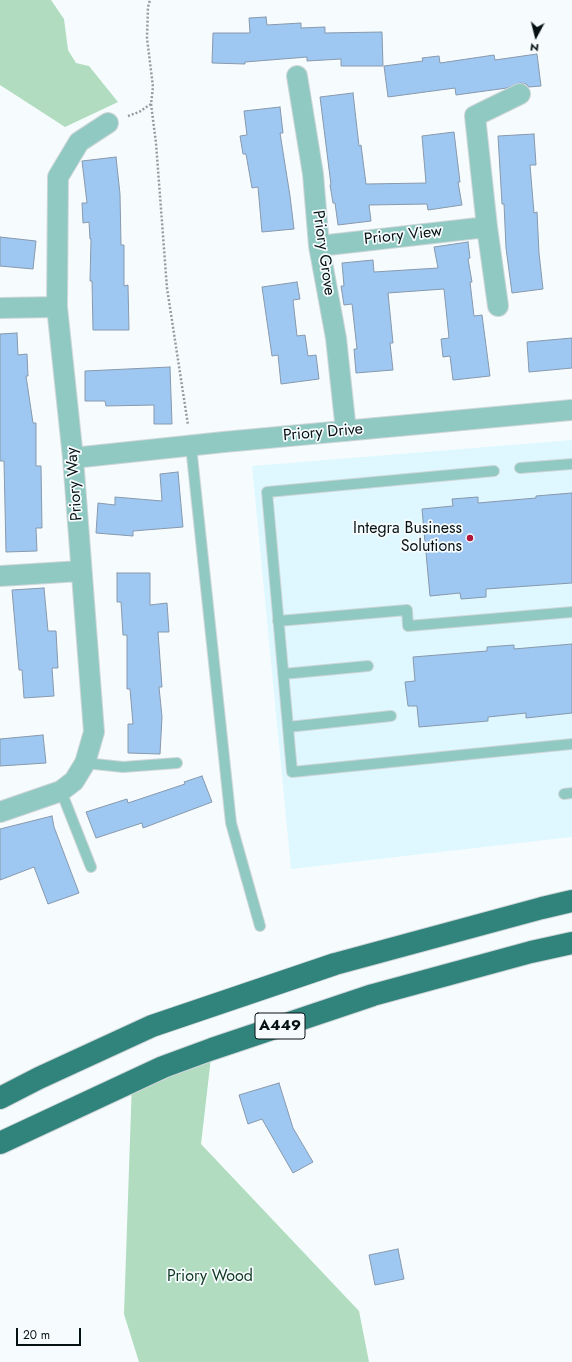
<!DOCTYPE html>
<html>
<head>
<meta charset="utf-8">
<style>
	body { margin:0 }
	#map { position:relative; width:572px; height:1362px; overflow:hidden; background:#f6fcfe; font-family:Jost,sans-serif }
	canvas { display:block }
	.north { position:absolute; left:516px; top:16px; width:40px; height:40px; -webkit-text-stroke:3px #f6fcfe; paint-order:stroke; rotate:187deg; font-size:11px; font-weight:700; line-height:16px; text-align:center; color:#061114 }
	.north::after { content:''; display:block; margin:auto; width:14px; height:18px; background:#061114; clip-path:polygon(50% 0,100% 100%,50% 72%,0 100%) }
	.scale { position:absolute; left:16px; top:1328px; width:65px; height:18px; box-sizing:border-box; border:2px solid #061114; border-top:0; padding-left:5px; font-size:12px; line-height:14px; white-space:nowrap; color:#061114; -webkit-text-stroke:3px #f6fcfe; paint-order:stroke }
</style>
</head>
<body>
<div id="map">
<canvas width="572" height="1362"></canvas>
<div class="north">N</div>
<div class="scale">20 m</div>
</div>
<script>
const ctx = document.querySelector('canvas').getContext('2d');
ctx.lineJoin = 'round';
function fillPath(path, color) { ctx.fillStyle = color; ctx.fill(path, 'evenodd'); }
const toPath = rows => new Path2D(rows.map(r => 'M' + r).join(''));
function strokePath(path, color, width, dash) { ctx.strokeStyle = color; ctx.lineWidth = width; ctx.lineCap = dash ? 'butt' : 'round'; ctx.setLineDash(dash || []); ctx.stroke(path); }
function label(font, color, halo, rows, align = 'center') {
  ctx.font = font + ' Jost,sans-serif'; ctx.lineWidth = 3.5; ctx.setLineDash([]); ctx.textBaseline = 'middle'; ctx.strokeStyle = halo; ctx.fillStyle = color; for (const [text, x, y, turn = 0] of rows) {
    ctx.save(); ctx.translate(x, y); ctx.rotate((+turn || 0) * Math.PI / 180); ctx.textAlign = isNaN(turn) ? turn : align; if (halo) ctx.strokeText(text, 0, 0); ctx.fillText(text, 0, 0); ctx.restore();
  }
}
fillPath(toPath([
	[572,440,572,837,291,869,252,466]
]), '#dff8ff');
fillPath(toPath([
	[0,0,51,0,64,19,68,50,76,63,89,66,118,102,65,127,0,85],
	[212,1049,201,1144,359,1311,369,1362,139,1362,124,1314,132,1081]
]), '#b1dcbf');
const building = toPath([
	[266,17,267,25,301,23,301,28,325,27,325,33,382,32,383,66,341,66,341,59,307,61,307,57,245,62,245,64,212,63,213,33,250,33,249,18,266,17],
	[537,54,541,86,529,87,526,84,520,83,507,88,456,95,455,88,388,97,384,66,423,61,422,58,439,56,440,63,494,55,495,60,537,54],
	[353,93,359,146,361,145,366,184,426,183,422,136,454,132,460,182,458,182,462,205,428,210,427,204,369,205,371,221,338,225,335,203,333,203,330,185,331,185,320,97,353,93],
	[280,107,283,133,280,133,290,196,294,229,262,232,258,187,252,188,246,154,243,154,240,136,247,135,244,111,280,107],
	[534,134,536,165,530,165,534,213,537,212,539,253,543,289,512,293,506,248,504,204,502,204,498,136,534,134],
	[116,157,120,194,121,245,124,245,124,286,128,285,129,330,93,330,92,281,90,281,91,239,90,239,89,222,83,223,82,203,87,203,82,161,116,157],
	[0,237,36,241,33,269,0,266,0,237],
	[468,242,470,258,468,259,472,282,470,282,474,316,482,315,490,376,453,380,450,356,443,357,441,339,449,338,444,289,388,293,393,343,390,343,393,370,356,373,354,349,357,349,352,304,344,305,341,286,344,286,342,263,373,260,374,272,438,268,434,247,468,242],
	[297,282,300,299,293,300,297,336,305,335,308,356,316,355,319,379,281,384,278,355,272,356,262,287,297,282],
	[17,333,18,355,27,354,28,376,26,376,33,423,36,423,36,466,41,466,42,528,36,528,37,551,6,552,4,461,0,461,0,334,17,333],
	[572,338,572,368,529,372,527,342,572,338],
	[170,367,172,424,154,424,154,405,106,406,105,401,85,401,85,371,170,367],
	[178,472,183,527,133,531,133,536,96,533,98,503,115,505,115,497,162,501,160,474,178,472],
	[572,493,572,583,486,589,486,597,461,599,460,593,430,596,422,509,453,506,452,499,478,497,478,503,536,498,536,496,572,493],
	[117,573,150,573,150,605,167,603,169,632,158,632,162,687,159,687,162,717,160,754,128,753,128,724,133,724,130,689,127,689,127,635,123,635,121,602,117,602,117,573],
	[44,588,48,631,56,631,58,668,52,668,54,696,24,698,22,670,19,670,12,590,44,588],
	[572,644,572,713,526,718,526,713,488,717,488,721,419,727,417,706,408,706,405,682,415,681,413,657,487,651,487,647,514,645,514,649,572,644],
	[43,735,46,763,0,766,0,739,43,735],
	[202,776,212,802,143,828,142,823,96,838,86,812,127,799,128,803,185,784,184,782,202,776],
	[52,816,54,827,79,893,48,904,34,867,0,880,0,829,52,816],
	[279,1083,293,1128,313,1162,293,1173,262,1119,248,1124,239,1095,279,1083],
	[398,1249,404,1279,375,1285,369,1255,398,1249]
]);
fillPath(building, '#9ec7f1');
strokePath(building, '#8799ad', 1);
const lane = toPath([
	[191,446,231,823,260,926],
	[520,468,572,464],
	[494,471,267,492,292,772,572,744],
	[278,621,407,610,408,626,572,612],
	[283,674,368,666],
	[288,727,391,716],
	[85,763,123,767,177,763],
	[61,791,91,867],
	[564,794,572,793]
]);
const street = toPath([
	[297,76,313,174,319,246,336,338,346,431],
	[487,227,498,306],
	[319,246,487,227,475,116,520,94],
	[0,308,57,307],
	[73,458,224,442,572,410],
	[0,576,81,571],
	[0,812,61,791,74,781,85,763,94,732,73,458,57,307,58,177,79,142,108,123]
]);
const highway = toPath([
	[0,1098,39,1078,152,1026,335,964,542,908,572,901],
	[0,1143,163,1067,212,1049,373,995,531,952,572,943]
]);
strokePath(lane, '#d0d6d9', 12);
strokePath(street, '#d0d6d9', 22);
strokePath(highway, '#d0d6d9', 24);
strokePath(toPath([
	[151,104,156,143,167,288,188,425],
	[128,116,139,112,151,104,153,87,147,38,148,7,150,0]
]), '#949c9f', 2.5, [2, 2]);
strokePath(lane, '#90c9c2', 10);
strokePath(street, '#90c9c2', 20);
strokePath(highway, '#31847c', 22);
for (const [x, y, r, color] of [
	[470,538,4,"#ad183c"]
]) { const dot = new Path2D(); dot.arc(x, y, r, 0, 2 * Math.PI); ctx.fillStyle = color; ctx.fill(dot); strokePath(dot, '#f6fcfe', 1.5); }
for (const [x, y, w] of [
	[280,1026,50]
]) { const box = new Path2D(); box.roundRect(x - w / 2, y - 13, w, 26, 3); ctx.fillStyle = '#f6fcfe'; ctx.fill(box); strokePath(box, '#061114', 1); }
label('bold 15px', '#061114', null, [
	["A449",280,1026]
]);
label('16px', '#061114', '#f6fcfe', [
	["Priory View",403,236,-6],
	["Priory Grove",323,253,82],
	["Priory Drive",323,433,-5],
	["Priory Way",75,484,-94]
]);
label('16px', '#061114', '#f6fcfe', [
	["Integra Business",462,529],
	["Solutions",462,547]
], 'right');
label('16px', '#0e3720', '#f6fcfe', [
	["Priory Wood",210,1277]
]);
</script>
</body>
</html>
